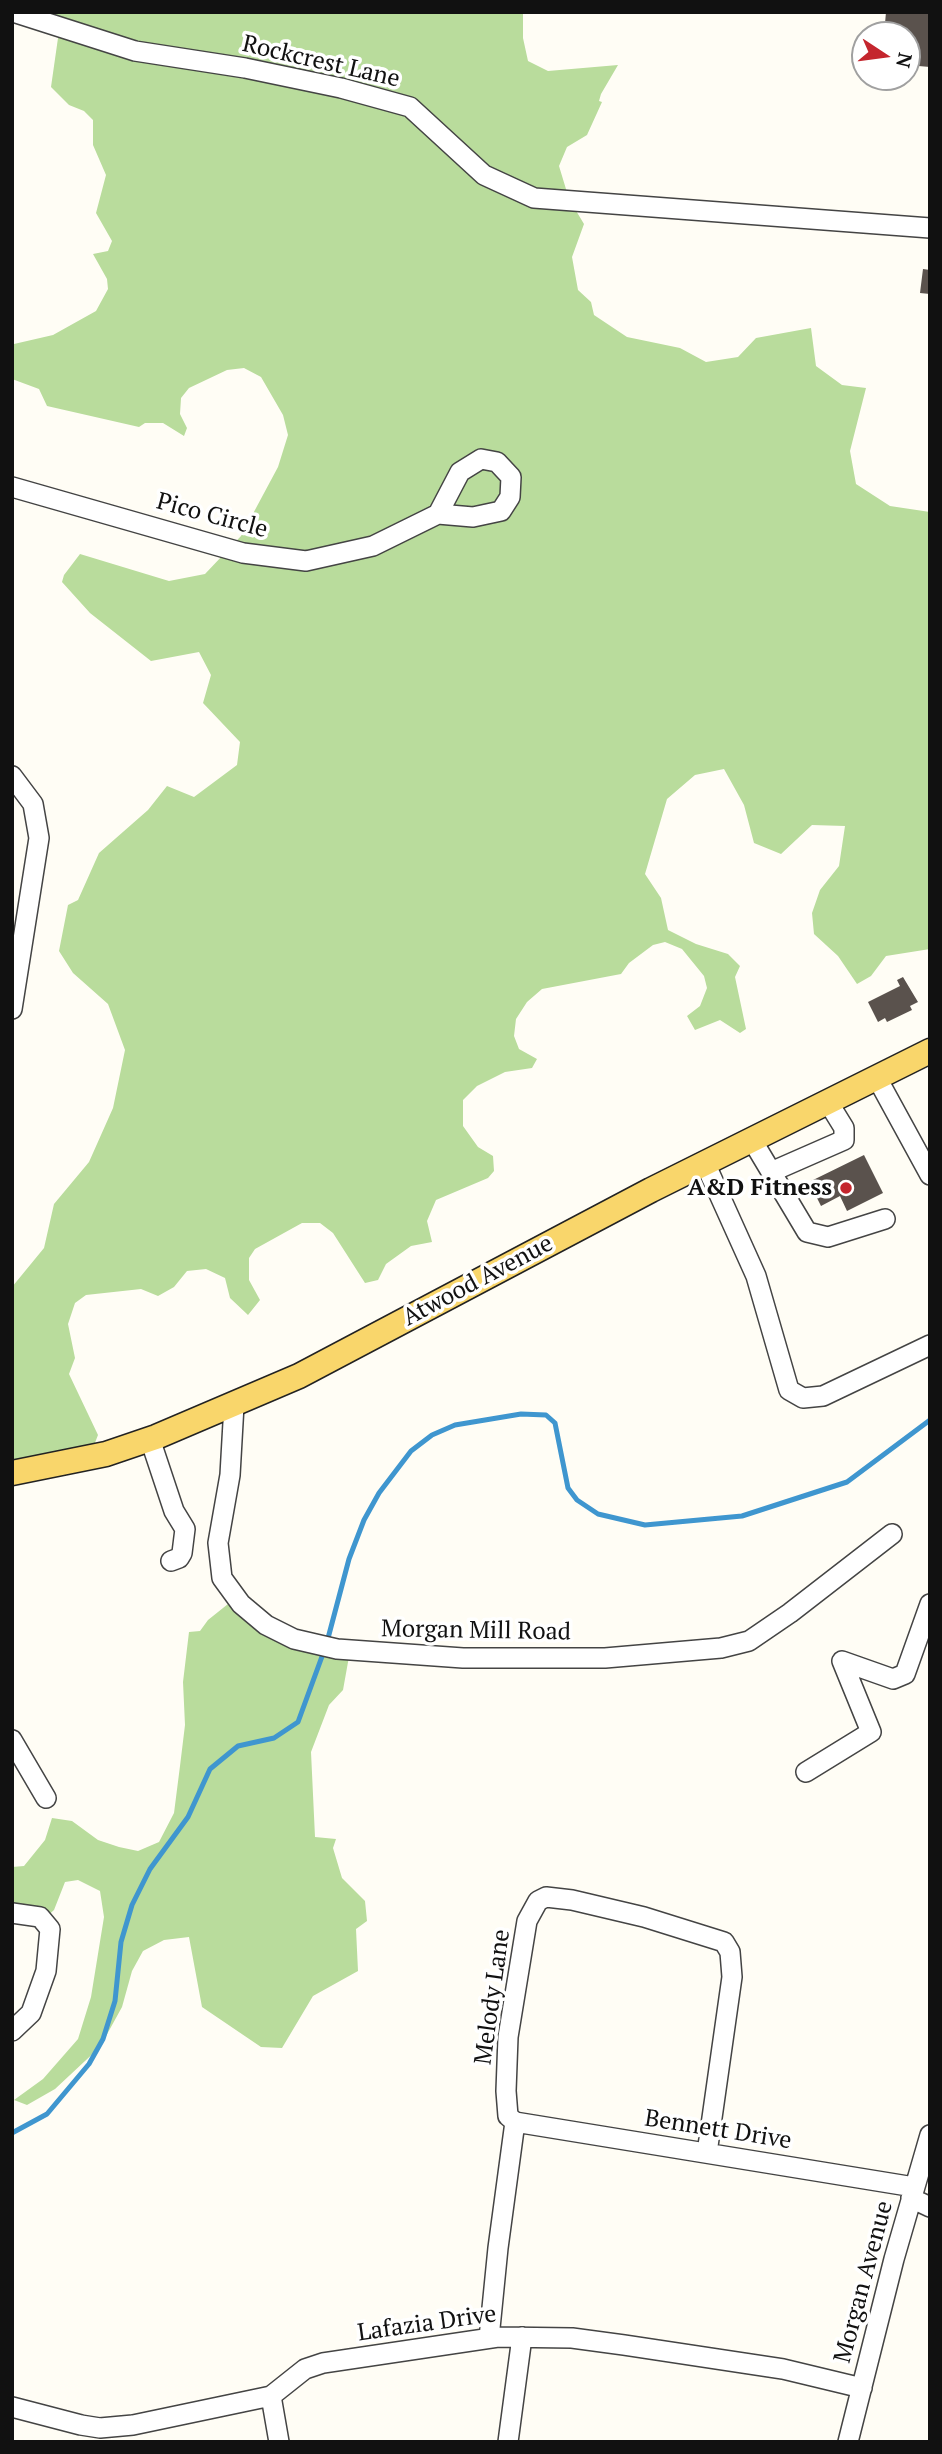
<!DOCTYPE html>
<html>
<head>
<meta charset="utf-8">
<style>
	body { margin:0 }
	#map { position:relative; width:942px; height:2454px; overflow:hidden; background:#fffdf5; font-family:"PT Serif",serif }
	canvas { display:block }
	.frame { position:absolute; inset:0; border:14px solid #111; pointer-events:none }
	.north { position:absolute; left:851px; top:21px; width:70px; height:70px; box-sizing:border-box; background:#fff; border:2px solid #a0a0a0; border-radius:50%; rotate:103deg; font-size:19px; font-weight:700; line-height:28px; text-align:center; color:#111 }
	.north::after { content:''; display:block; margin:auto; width:24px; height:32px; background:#c4262e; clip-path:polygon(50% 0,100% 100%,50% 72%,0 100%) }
</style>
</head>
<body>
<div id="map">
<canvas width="942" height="2454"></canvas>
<div class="frame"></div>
<div class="north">N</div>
</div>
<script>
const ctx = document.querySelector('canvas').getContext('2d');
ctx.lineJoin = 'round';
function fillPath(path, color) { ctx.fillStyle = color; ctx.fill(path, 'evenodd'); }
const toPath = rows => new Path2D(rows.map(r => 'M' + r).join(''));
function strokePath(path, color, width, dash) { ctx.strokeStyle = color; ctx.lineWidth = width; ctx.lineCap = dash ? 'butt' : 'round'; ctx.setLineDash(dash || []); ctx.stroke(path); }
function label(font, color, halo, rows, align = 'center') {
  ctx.font = font + ' "PT Serif",serif'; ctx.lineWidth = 7; ctx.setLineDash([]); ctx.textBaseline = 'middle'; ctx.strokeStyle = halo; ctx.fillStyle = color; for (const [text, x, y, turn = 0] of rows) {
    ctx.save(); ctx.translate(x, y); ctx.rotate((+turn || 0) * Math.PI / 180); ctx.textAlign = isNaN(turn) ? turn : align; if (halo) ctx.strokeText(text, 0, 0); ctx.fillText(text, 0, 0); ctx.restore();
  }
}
fillPath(toPath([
	[53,12,523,12,523,38,528,61,548,71,618,65,601,94,599,101,602,102,587,135,567,147,559,166,569,199,584,224,572,257,578,290,591,302,594,315,627,337,680,348,706,362,738,357,756,338,811,328,816,366,842,385,866,388,850,451,856,484,890,506,930,512,930,949,886,956,871,976,857,984,838,956,814,934,812,913,820,890,839,866,845,826,812,825,781,854,754,843,744,805,724,769,695,775,667,799,645,874,661,898,668,930,696,944,728,954,740,966,735,977,746,1029,740,1033,720,1020,695,1030,687,1016,700,1006,707,988,704,976,682,949,665,942,653,945,629,963,621,974,542,989,527,1002,516,1019,514,1036,519,1049,537,1059,532,1068,505,1072,477,1086,463,1100,463,1126,478,1147,493,1156,494,1171,488,1178,436,1200,427,1221,432,1242,411,1246,386,1264,378,1280,365,1283,333,1233,320,1223,302,1223,255,1249,249,1258,249,1280,260,1300,248,1315,230,1298,225,1278,206,1269,187,1271,174,1287,158,1296,141,1289,86,1295,75,1303,68,1324,75,1358,69,1374,98,1435,89,1458,12,1474,12,1287,44,1248,54,1204,89,1162,113,1108,125,1050,108,1004,73,973,59,951,68,905,78,900,99,853,148,810,167,786,194,797,237,765,240,742,203,703,211,675,199,652,151,661,90,613,62,582,64,575,80,554,169,581,205,574,241,536,278,467,288,435,283,415,261,377,244,368,227,370,189,388,181,398,180,414,187,428,184,436,163,423,145,423,139,427,47,406,39,389,12,379,14,344,53,335,96,311,108,289,107,279,93,254,108,251,112,241,96,213,106,175,93,145,93,120,84,111,69,105,51,87,59,31],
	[233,1600,264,1624,350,1651,343,1690,329,1705,311,1752,315,1837,336,1839,333,1848,342,1878,365,1901,367,1921,356,1929,358,1971,313,1996,282,2048,261,2047,202,2007,189,1937,164,1940,143,1951,132,1971,122,2007,100,2047,55,2089,27,2105,14,2100,43,2079,78,2039,91,1997,104,1917,100,1891,78,1880,65,1882,54,1910,45,1918,12,1913,12,1867,24,1866,45,1840,52,1818,72,1821,98,1840,119,1847,138,1851,159,1842,174,1813,180,1766,185,1725,183,1682,189,1632,200,1631,208,1620]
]), '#b9dc9c');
strokePath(toPath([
	[327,1642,349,1559,364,1520,379,1493,411,1451,432,1435,455,1425,521,1414,546,1415,555,1423,568,1488,577,1500,598,1514,645,1525,742,1516,847,1482,930,1420],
	[12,2133,47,2114,89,2064,103,2039,115,2001,121,1942,132,1905,150,1869,188,1817,210,1769,238,1746,274,1738,298,1722,324,1651]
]), '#3f96cf', 5);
fillPath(toPath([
	[886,12,930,13,930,67,907,65,907,35,884,35],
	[923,269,930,270,930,294,920,293],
	[903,977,918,1002,910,1006,912,1010,887,1022,885,1018,878,1022,868,1002,900,986,897,980],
	[864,1155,883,1193,847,1211,840,1196,821,1206,809,1182]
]), '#5a524d');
const minor = toPath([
	[13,12,135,51,245,68,341,88,410,107,484,175,534,198,930,228],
	[12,487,243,553,306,561,373,546,438,514,473,517,501,511,510,497,511,477,497,462,481,459,460,472,438,514],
	[12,776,33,804,39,838,12,1009],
	[877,1078,930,1175],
	[752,1140,807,1232,828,1237,885,1219],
	[705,1163,756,1276,789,1390,803,1398,823,1396,930,1345],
	[771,1172,844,1140,844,1128,828,1102],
	[234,1405,230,1475,218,1543,222,1578,241,1604,266,1625,294,1639,337,1649,463,1658,605,1658,721,1648,749,1641,790,1613,892,1534],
	[150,1439,174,1511,185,1529,182,1553,179,1558,171,1561],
	[12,1740,46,1798],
	[806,1772,871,1732,842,1661,893,1679,905,1674,930,1604],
	[12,1913,40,1917,50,1929,46,1971,31,2013,12,2031],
	[515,2122,914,2187],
	[911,2198,930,2207],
	[489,2338,498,2248,515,2122,508,2116,506,2091,508,2037,527,1921,538,1901,546,1897,572,1900,644,1917,724,1942,730,1952,732,1977,707,2153],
	[271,2396,279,2442],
	[12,2407,81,2425,100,2428,133,2425,271,2396,305,2369,323,2363,498,2337,572,2338,624,2345,783,2369,862,2388],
	[508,2442,522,2337],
	[848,2442,894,2259,930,2135]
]);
const major = toPath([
	[12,1473,106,1454,156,1437,299,1376,651,1190,930,1051]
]);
strokePath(minor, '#444', 22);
strokePath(major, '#222', 27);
strokePath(minor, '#fff', 19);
strokePath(major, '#f9d66b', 24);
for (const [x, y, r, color] of [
	[846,1188,7,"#c4262e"]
]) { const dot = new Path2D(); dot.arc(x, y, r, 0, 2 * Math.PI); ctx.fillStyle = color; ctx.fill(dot); strokePath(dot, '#fff', 2.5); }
label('24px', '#111', '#fff', [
	["Rockcrest Lane",321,62,13],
	["Pico Circle",212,516,15],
	["Atwood Avenue",478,1281,-28],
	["Morgan Mill Road",476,1631,1],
	["Melody Lane",493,1997,-82],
	["Bennett Drive",718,2130,9],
	["Morgan Avenue",864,2282,-75],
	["Lafazia Drive",427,2324,-8]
]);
label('bold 24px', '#111', '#fff', [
	["A&D Fitness",832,1188]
], 'right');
</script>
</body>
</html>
